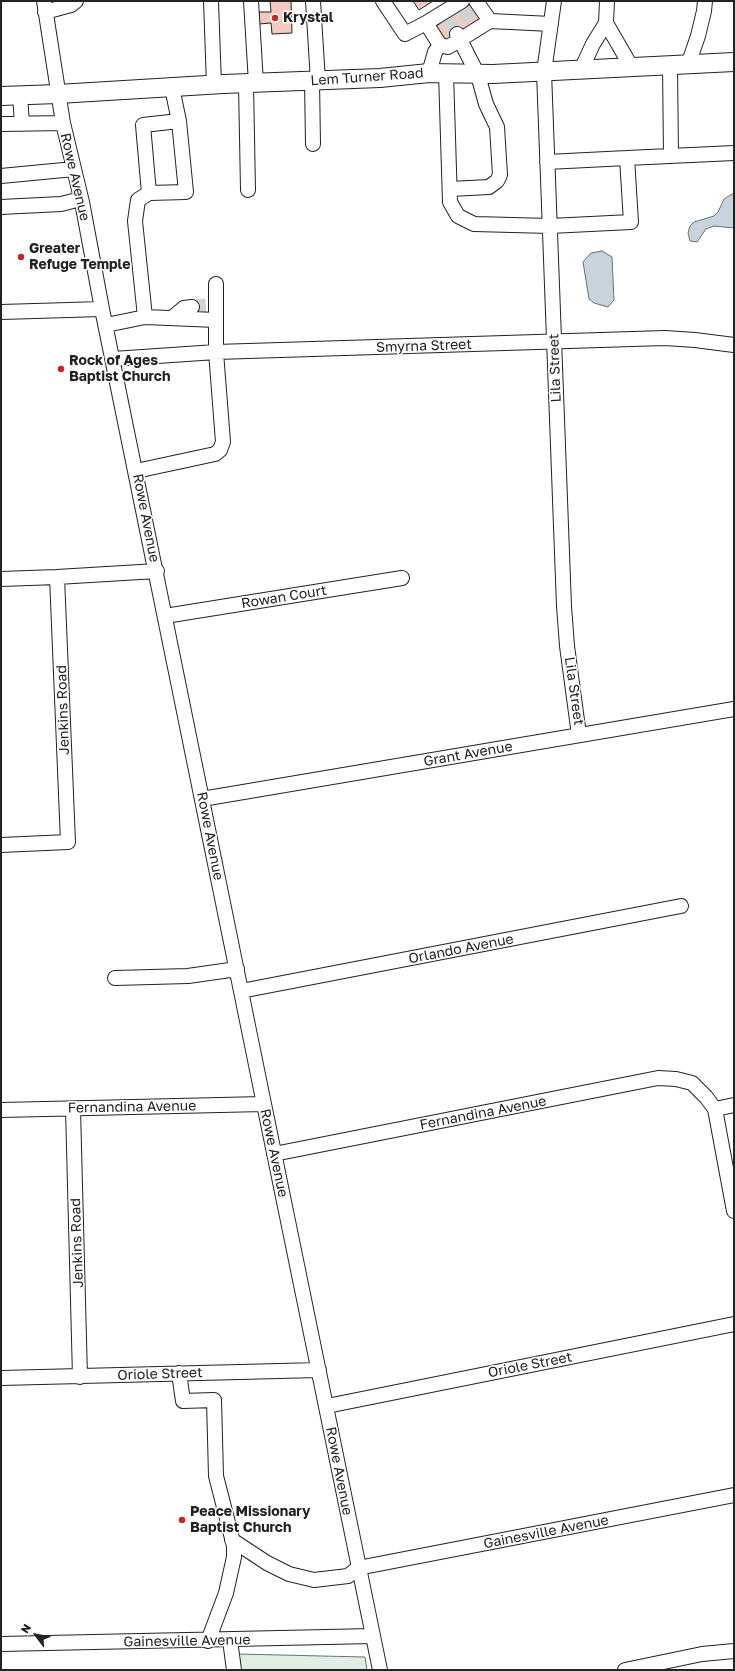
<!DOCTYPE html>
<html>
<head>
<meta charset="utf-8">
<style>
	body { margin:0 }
	#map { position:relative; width:735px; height:1671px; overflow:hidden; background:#fff; font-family:"Golos Text",sans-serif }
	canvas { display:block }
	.frame { position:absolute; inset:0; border:2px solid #222; pointer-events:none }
	.north { position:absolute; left:16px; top:1615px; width:40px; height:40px; -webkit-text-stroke:3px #fff; paint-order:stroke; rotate:302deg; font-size:11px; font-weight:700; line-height:16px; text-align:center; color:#222 }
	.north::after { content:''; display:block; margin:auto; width:14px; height:18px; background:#222; clip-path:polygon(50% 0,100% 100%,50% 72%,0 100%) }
</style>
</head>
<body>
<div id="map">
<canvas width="735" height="1671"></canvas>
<div class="frame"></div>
<div class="north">N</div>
</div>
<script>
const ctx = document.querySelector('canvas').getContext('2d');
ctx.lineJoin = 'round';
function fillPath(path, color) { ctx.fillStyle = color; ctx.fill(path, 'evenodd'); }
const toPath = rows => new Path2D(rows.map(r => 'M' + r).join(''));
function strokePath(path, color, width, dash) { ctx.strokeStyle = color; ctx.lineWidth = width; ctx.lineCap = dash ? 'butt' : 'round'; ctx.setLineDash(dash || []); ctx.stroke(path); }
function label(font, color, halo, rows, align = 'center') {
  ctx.font = font + ' "Golos Text",sans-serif'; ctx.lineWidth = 3; ctx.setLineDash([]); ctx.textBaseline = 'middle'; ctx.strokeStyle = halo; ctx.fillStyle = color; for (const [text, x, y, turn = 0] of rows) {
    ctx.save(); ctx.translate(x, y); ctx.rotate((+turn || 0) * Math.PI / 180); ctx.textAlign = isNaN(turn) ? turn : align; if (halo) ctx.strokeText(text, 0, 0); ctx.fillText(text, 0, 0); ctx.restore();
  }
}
const green = toPath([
	[237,1654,365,1657,367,1670,238,1670,237,1654]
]);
fillPath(green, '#e0efe3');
strokePath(green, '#6f6f6f', 1);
const water = toPath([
	[734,193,734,228,714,226,706,229,697,242,690,241,688,233,690,226,694,222,714,216,718,212,724,199,734,193],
	[602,251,612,257,614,300,608,307,594,303,589,299,583,262,591,253,602,251]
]);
fillPath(water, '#c7d3dd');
strokePath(water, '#6f6f6f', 1);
const building = toPath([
	[270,1,291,1,292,33,272,34,271,23,259,24,259,12,271,12,270,1],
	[413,1,433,1,419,10,413,1],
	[474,1,484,16,445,41,436,26,474,1]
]);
fillPath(building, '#f3c9c0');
strokePath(building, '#222', 1);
strokePath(toPath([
	[462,9,472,24],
	[447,19,457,34],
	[192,307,210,305]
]), '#d3d3d3', 14, [14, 7]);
const minor = toPath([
	[44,1,63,123,82,202,102,309,264,1104,380,1670],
	[211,1,214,85],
	[251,1,256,83],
	[313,1,318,81],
	[383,1,405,34,426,23,440,45,448,47,490,21,551,24],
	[476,1,490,21],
	[554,1,544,72,564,606,567,646,579,735],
	[45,12,71,5,76,1],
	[426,23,462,1],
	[606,23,632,68],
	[670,65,671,156],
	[688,65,698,36,704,11,705,1],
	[581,70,593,44,606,23,607,1],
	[429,73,435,52,440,45],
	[446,73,450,202,458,216,474,224,550,226,631,222,627,158,734,153],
	[312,81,313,144],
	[246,84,248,190],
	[172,88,179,121,143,125,149,193,186,192,179,121],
	[20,95,22,124],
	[1,124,63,123],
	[547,162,627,158],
	[1,176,74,169],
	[450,189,489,187,497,181,500,175,497,127,486,104,478,75,457,34],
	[1,207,61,204,81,199],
	[216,284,216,320],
	[1,312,102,309],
	[172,318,184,308,192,307],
	[106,325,145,317,135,221,138,200,149,193],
	[113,359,216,352,665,338,695,340,734,345],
	[136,471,215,454,220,450,223,442,216,352,216,320,145,317],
	[1,579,57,577,157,571],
	[165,616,402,578],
	[202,799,734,709],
	[1,845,68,842,57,577],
	[115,978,188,976,237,969],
	[241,991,681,906],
	[73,1109,80,1377],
	[715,1109,734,1105],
	[1,1110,264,1104],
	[274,1154,658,1078,676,1079,692,1083,706,1097,715,1109,734,1211],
	[179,1373,183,1401,214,1400,216,1476,234,1546,234,1557,226,1593,208,1641],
	[1,1378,319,1370],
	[327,1406,734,1324],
	[232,1540,267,1563,289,1574,314,1580,348,1576,358,1568,734,1495],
	[230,1640,234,1670],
	[1,1644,373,1636],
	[625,1670,702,1654,734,1651]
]);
const major = toPath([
	[1,96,58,94,223,84,380,78,429,73,493,74,734,62]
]);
strokePath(minor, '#222', 16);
strokePath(major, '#222', 20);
strokePath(minor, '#fff', 14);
strokePath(major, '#fff', 18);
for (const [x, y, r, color] of [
	[275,18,4,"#c62828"],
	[21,257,4,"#c62828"],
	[61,369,4,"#c62828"],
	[182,1520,4,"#c62828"]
]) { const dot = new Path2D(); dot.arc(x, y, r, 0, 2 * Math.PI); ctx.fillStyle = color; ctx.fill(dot); strokePath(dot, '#fff', 1.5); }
label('bold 14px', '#222', '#fff', [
	["Krystal",283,18],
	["Greater",29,249],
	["Refuge Temple",29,265],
	["Rock of Ages",69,361],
	["Baptist Church",69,377],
	["Peace Missionary",190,1512],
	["Baptist Church",190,1528]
], 'left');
label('14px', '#222', '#fff', [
	["Lem Turner Road",367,77,-4],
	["Rowe Avenue",75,177,77],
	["Smyrna Street",424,346,-2],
	["Lila Street",555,368,-92],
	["Rowe Avenue",146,518,79],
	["Rowan Court",284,597,-9],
	["Lila Street",574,691,82],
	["Jenkins Road",63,710,-92],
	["Grant Avenue",468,754,-10],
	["Rowe Avenue",210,836,79],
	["Orlando Avenue",461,949,-11],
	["Fernandina Avenue",132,1107,-1],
	["Fernandina Avenue",483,1113,-11],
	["Rowe Avenue",274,1153,78],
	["Jenkins Road",77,1243,-92],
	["Oriole Street",530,1365,-11],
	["Oriole Street",160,1374,-2],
	["Rowe Avenue",339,1471,79],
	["Gainesville Avenue",546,1532,-11],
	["Gainesville Avenue",187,1641,-1]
]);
</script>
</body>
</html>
